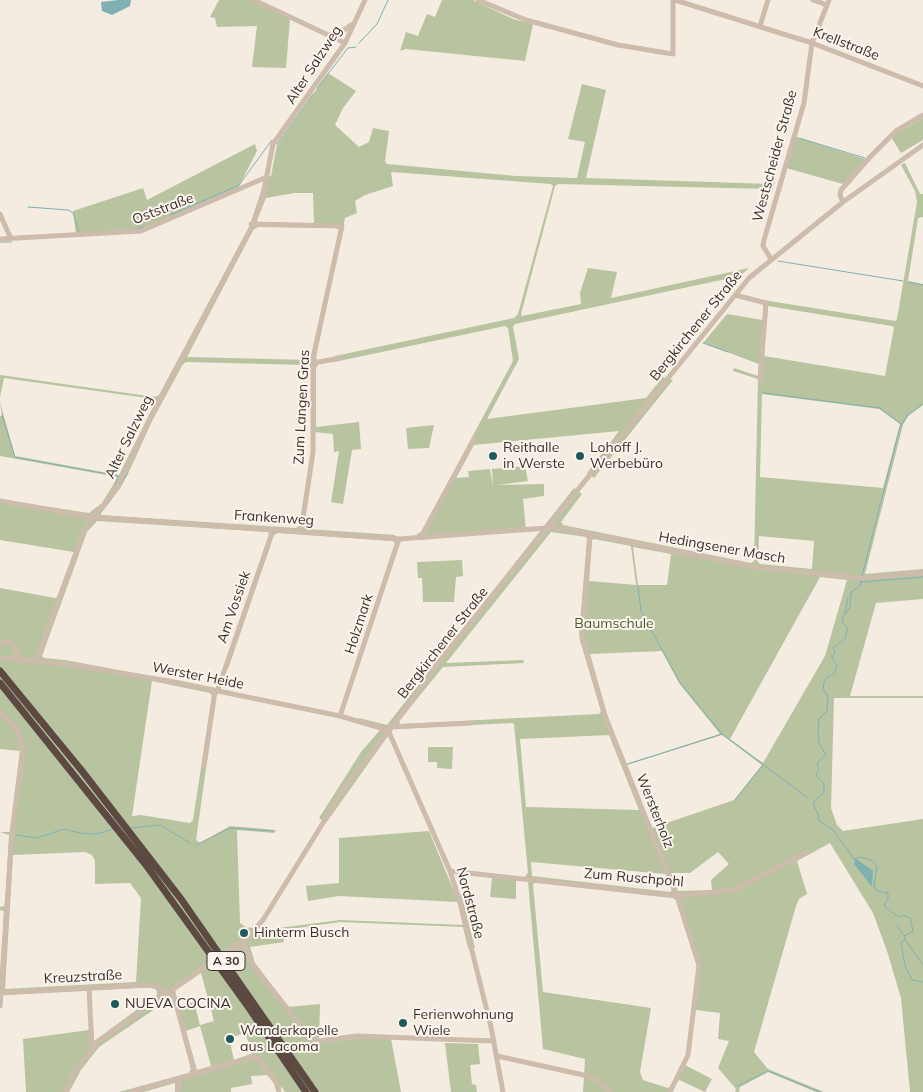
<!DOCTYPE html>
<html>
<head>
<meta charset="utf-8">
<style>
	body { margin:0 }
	canvas { display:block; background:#f4ebe1 }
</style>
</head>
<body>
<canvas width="923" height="1092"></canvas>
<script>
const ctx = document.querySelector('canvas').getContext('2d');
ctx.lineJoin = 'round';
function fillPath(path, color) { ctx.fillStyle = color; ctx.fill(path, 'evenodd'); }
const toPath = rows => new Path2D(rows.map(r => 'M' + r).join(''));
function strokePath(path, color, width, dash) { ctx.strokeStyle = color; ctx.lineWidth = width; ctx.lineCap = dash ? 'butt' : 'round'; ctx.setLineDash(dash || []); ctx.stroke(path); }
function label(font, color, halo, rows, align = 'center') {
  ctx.font = font + ' Mulish,sans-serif'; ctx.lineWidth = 4; ctx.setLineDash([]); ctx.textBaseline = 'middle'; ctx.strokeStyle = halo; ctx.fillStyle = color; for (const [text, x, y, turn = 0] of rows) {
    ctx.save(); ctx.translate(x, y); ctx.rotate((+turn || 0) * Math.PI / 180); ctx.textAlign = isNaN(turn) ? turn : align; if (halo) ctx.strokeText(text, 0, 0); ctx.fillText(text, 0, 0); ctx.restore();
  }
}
fillPath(toPath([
	[219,0,252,0,290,19,286,68,252,67,257,26,217,27,215,18,210,17],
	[442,0,473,0,513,19,533,24,525,61,406,49,400,51,406,32,418,36,427,14,435,17],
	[328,73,356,91,343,108,335,125,359,147,369,142,373,128,389,131,385,161,387,164,516,176,577,178,585,142,568,139,582,84,606,90,586,178,772,184,775,181,772,192,770,189,558,184,555,186,521,314,522,316,581,304,580,293,588,268,617,272,611,298,749,268,740,276,515,324,513,327,519,359,487,419,646,398,663,377,673,380,594,478,587,473,619,431,473,445,456,478,469,477,468,471,490,469,493,486,492,469,525,466,528,481,498,485,544,484,544,496,523,499,526,530,418,540,417,534,421,532,513,361,508,328,505,326,334,362,335,356,514,318,518,314,547,208,553,186,551,184,391,172,393,186,365,195,355,201,357,213,345,218,316,357,318,365,316,368,316,427,359,422,361,449,352,450,343,504,331,502,339,451,334,452,333,434,315,432,311,368,309,365,186,362,183,364,151,423,134,461,121,487,101,513,101,515,296,528,299,526,308,472,304,526,306,529,395,535,397,541,345,695,395,543,393,541,278,533,274,535,228,669,224,667,269,535,268,532,97,521,87,532,42,656,44,658,65,660,214,688,216,697,196,840,200,843,230,826,276,830,274,833,237,830,240,923,247,928,250,927,256,931,340,920,463,925,458,902,338,896,308,901,306,886,339,883,339,838,429,831,458,901,461,893,475,948,468,948,463,927,340,922,283,930,284,942,250,947,255,963,288,1007,320,1004,319,1043,362,1038,391,1039,401,1092,285,1092,281,1086,281,1092,267,1075,251,1076,252,1084,231,1088,231,1092,175,1092,175,1083,144,1092,119,1092,189,1073,191,1069,173,998,171,998,99,1047,81,1070,69,1092,26,1092,23,1039,89,1030,90,1044,157,995,157,991,153,987,0,995,4,911,0,910,0,907,5,906,9,835,0,832,10,832,20,751,0,749,0,588,55,598,58,596,74,552,0,540,0,503,10,501,89,513,102,503,118,477,0,456,0,416,2,416,0,402,15,456,119,475,156,401,154,399,4,378,0,397,0,375,155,397,159,395,250,225,265,179,271,176,277,145],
	[294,193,313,193,314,224,259,224,257,220,266,198],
	[258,227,336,228,339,230,312,358,309,360,187,357,253,230],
	[152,681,210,693,212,696,193,820,190,823,141,815,132,816],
	[85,852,92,855,95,861,95,884,130,883,141,898,136,982,5,989,13,855],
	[201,973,214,1021,200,1025,194,1002,179,1006,175,991],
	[200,1026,211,1066,197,1070,186,1031],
	[245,1033,253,1053,234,1060,229,1038],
	[923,118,923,140,901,153,891,137],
	[796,137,865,159,843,184,786,168],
	[255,144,257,151,238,188,141,231,76,234,73,211,143,188,147,200],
	[905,163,920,194,923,194,923,217,918,218,908,281,923,284,923,405,908,416,903,425,865,574,923,569,923,599,876,603,850,696,923,696,923,698,834,698,831,808,837,825,843,831,923,819,923,1092,910,1092,901,998,887,951,873,913,830,843,797,861,807,894,799,899,796,906,754,1052,768,1069,824,1092,816,1092,768,1072,740,1087,739,1092,735,1092,736,1089,718,1068,729,1041,718,1039,720,1013,696,1010,697,966,676,900,673,898,535,882,533,885,543,992,651,1008,640,1072,643,1080,668,1088,677,1079,685,1065,712,1079,705,1092,677,1079,671,1092,583,1092,585,1059,543,1049,528,882,525,876,528,873,514,724,512,723,393,729,326,823,319,818,361,752,380,730,357,723,359,718,387,725,574,488,582,494,561,522,563,525,751,563,754,561,758,379,733,371,734,368,758,376,759,364,703,343,727,314,763,320,763,300,895,321,897,319,917,202,915,191,901,165],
	[768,306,892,326,894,328,885,376,764,356],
	[762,394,879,409,900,424,883,488,760,477],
	[551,532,586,537,587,540,579,635,601,711,599,714,400,724,399,721,443,667,524,663,523,660,446,663],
	[759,536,814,541,812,569,760,564,758,562],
	[594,539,631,546,636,585,589,581,592,540],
	[633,547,671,554,667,585,638,585],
	[820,577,847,580,825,656,763,763,730,739],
	[662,651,679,683,720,734,626,764,608,717,590,654],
	[609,735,639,810,526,807,520,739],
	[722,735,762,765,734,800,652,828,626,765],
	[718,852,729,864,711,880,712,890,678,891,671,873,690,873],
	[531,862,666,874,672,890,670,892,532,876],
	[434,425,429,448,408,449,406,428],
	[462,560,463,576,456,577,454,602,423,602,422,578,418,578,417,562],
	[428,747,453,747,452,769,437,768,437,762,428,762],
	[492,878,516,880,516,899,490,897],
	[445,1043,478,1044,480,1064,470,1065,472,1084,476,1085,477,1092,451,1092]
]), '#b8c4a0');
fillPath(toPath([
	[118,0,131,0,130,6,112,15,102,11,101,2],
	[855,858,873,871,872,887,854,864]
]), '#7fb0b2');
strokePath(toPath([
	[359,43,377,24,388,0],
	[317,88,348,48,356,47],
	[799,138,865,158],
	[277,144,313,94],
	[28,207,68,210,73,213,79,232],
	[171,215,239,185,272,140],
	[136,229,144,227],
	[0,242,11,242],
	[778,261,903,281],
	[909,282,923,285],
	[703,343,728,352],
	[763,393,880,408,901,424],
	[2,415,15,457,118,476,115,484],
	[108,504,128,473],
	[101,512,105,507],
	[862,576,900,427,908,415,923,404],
	[861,580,860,586,851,592,850,607,843,617,842,622,848,628,845,639,833,648,835,651,832,658,837,666,834,674,827,677,824,683,823,689,828,697,827,711,819,719,818,731,819,743,826,755,817,763,819,770,816,775,824,784,824,793,814,801,814,805,819,817,818,820,833,830,854,859,861,857,872,861,877,866,874,887,877,891,888,893,888,900,884,904,886,908,899,917,903,915,910,918,913,931,904,936,905,939,901,943,905,966,912,980,923,982],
	[861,582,923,577],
	[638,587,641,611,680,683,722,734,808,798],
	[845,613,848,598],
	[628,764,722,734],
	[735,800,763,765],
	[131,828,160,825,190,843],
	[16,835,37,838,64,829,80,833,96,834,114,829],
	[196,845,230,828,273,831],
	[897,925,904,935],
	[905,939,923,965],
	[738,1086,768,1071,820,1092]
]), '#7fb0b2', 1);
strokePath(toPath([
	[254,0,345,43],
	[478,0,526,20,618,45,673,54,673,0],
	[675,0,812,43,923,86],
	[813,0,827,5],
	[760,26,768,0],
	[329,35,343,31,351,25],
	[843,202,840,195,841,190,870,157,896,131,923,115],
	[0,214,11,239],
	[251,224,342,226,313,358,313,452,301,532],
	[0,239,141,231,267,177],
	[771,259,763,246,764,240,804,103,812,43,829,0],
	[735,295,766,303,760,380],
	[313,363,341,358],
	[0,501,92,517,399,539,547,528],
	[549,526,755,567,859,578,923,573],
	[590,534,582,638,605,716,677,896,699,965,688,1055,670,1092],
	[421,537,475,438],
	[0,641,11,643,16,647,18,660],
	[0,658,66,664,174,682,340,716,388,730],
	[36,661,84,531,92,517,105,504,117,487,160,399,250,231,262,200,273,144,345,43,365,0],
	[217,692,273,530],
	[0,712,18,731,23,748,12,833,0,1006],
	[340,716,399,539],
	[390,727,472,723],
	[388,730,450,871,459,899,491,1027,503,1092],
	[204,766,215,691],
	[450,871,677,896,734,890,807,852],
	[242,941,250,961,312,1040,319,1041,357,1036,494,1041],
	[230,950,248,937,263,920,344,789,412,701,433,669,749,278,843,202,923,145],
	[89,987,92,1049],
	[172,989,195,1074],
	[0,993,150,985,159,988,164,995],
	[497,1056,588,1076,597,1080,610,1092],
	[65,1092,77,1068,99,1041,207,965],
	[131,1092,253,1057,259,1060,276,1082,279,1092],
	[178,1092,180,1078]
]), '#cdbbac', 5);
strokePath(toPath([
	[0,671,82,771,181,899,315,1092],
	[0,683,146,865,249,1008,306,1092]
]), '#5c4a42', 7);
strokePath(toPath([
	[207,965,230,950]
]), '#cdbbac', 5);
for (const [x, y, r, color] of [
	[493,456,5,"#1f5a5e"],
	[580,456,5,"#1f5a5e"],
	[244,933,5,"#1f5a5e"],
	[115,1004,5,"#1f5a5e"],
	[403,1023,5,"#1f5a5e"],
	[230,1039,5,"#1f5a5e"]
]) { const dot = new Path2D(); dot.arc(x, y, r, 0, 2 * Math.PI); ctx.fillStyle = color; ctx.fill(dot); strokePath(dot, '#fbf5ee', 2); }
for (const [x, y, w] of [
	[226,961,38]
]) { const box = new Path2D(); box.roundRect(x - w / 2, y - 9.5, w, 19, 4); ctx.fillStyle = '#fbf5ee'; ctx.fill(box); strokePath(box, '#3b302b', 1); }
label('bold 12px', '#3b302b', null, [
	["A 30",226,961]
]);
label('14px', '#3b302b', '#fbf5ee', [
	["Krellstraße",846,44,21],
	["Alter Salzweg",314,65,-57],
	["Westscheider Straße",775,156,-75],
	["Oststraße",163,209,-21],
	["Bergkirchener Straße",696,326,-51],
	["Zum Langen Gras",302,407,-87],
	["Alter Salzweg",129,437,-64],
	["Frankenweg",274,518,4],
	["Hedingsener Masch",722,548,10],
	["Am Vossiek",234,607,-71],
	["Holzmark",359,624,-72],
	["Bergkirchener Straße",443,643,-52],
	["Werster Heide",198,676,11],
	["Wersterholz",655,811,68],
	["Zum Ruschpohl",634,878,5],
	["Nordstraße",470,903,75],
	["Kreuzstraße",83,977,-3]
]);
label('14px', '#3b302b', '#fbf5ee', [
	["Reithalle",503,448],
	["in Werste",503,464],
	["Lohoff J.",590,448],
	["Werbebüro",590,464],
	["Hinterm Busch",254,933],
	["NUEVA COCINA",125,1004],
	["Ferienwohnung",413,1015],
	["Wiele",413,1031],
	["Wanderkapelle",240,1031],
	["aus Lacoma",240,1047]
], 'left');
label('14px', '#4a5a2e', '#fbf5ee', [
	["Baumschule",614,624]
]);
</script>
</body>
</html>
